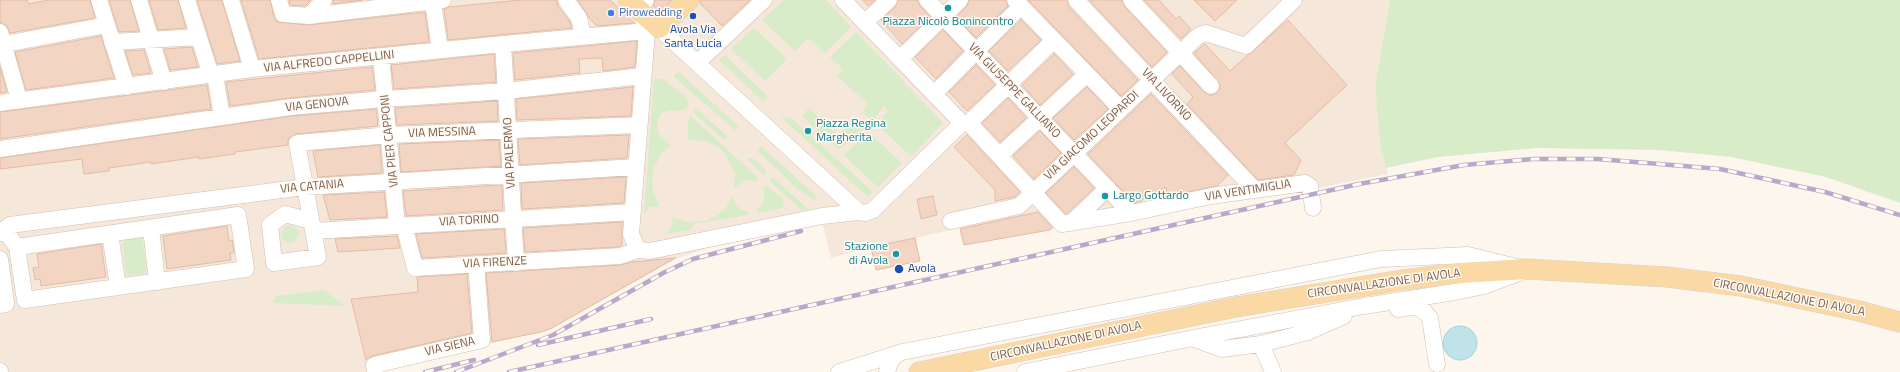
<!DOCTYPE html>
<html>
<head>
<meta charset="utf-8">
<style>
	body { margin:0 }
	canvas { display:block; background:#fdf6ec }
</style>
</head>
<body>
<canvas width="1900" height="372"></canvas>
<script>
const ctx = document.querySelector('canvas').getContext('2d');
ctx.lineJoin = 'round';
function fillPath(path, color) { ctx.fillStyle = color; ctx.fill(path, 'evenodd'); }
const toPath = rows => new Path2D(rows.map(r => 'M' + r).join(''));
function strokePath(path, color, width, dash) { ctx.strokeStyle = color; ctx.lineWidth = width; ctx.lineCap = dash ? 'butt' : 'round'; ctx.setLineDash(dash || []); ctx.stroke(path); }
function label(font, color, halo, rows, align = 'center') {
  ctx.font = font + ' "Titillium Web",sans-serif'; ctx.lineWidth = 3; ctx.setLineDash([]); ctx.textBaseline = 'middle'; ctx.strokeStyle = halo; ctx.fillStyle = color; for (const [text, x, y, turn = 0] of rows) {
    ctx.save(); ctx.translate(x, y); ctx.rotate((+turn || 0) * Math.PI / 180); ctx.textAlign = isNaN(turn) ? turn : align; if (halo) ctx.strokeText(text, 0, 0); ctx.fillText(text, 0, 0); ctx.restore();
  }
}
fillPath(toPath([
	[0,0,1390,0,1375,86,1380,143,1388,174,1318,188,1303,189,1142,215,1060,233,1056,229,964,245,960,228,915,238,920,261,876,270,871,247,831,258,822,222,718,245,678,258,552,328,541,332,492,342,492,343,381,369,381,372,0,372]
]), '#f5e8da');
fillPath(toPath([
	[784,0,826,0,851,27,825,53,808,38,795,51,762,20],
	[1390,0,1900,0,1900,203,1826,177,1731,157,1660,150,1537,148,1438,157,1386,168,1380,143,1375,86],
	[754,28,787,59,765,81,731,49],
	[856,32,943,123,911,156,877,125,888,110,884,106,872,121,862,112,868,104,837,76,843,69,830,57],
	[725,55,768,97,763,101,719,60],
	[679,72,739,127,735,130,675,78,675,74],
	[661,78,685,96,688,100,688,106,685,109,679,111,668,110,661,114,658,120,658,133,671,146,662,153,653,169,652,188,660,207,651,207,644,214,654,80],
	[696,108,727,136,728,138,725,140,723,139,695,114,693,111],
	[809,108,837,135,855,121,864,129,839,150,802,116],
	[690,115,758,178,756,182,749,180,743,181,734,189,735,175,732,166,724,153,718,147,705,141,688,140,688,121],
	[781,117,791,118,873,192,868,197],
	[869,133,902,163,878,187,843,155],
	[761,146,816,196,814,200,794,186,758,151],
	[748,158,753,158,766,170,766,174,763,175,748,160],
	[772,178,774,178,808,209,801,210,770,181],
	[766,185,782,199,784,205,782,208,758,213,757,210,764,202,764,193,763,188],
	[732,196,736,205,740,209,748,212,749,215,694,224,691,230,665,234,671,228,673,220,671,216,686,222,705,221,719,214,726,208],
	'281 234a9 9 0 1 1 18 0a9 9 0 1 1-18 0Z',
	[137,237,141,238,143,242,147,271,144,273,129,276,126,273,122,244,126,238],
	[324,290,345,306,273,303,277,296]
]), '#d8ecc9');
const water = toPath([
	'1443 343a17 17 0 1 1 34 0a17 17 0 1 1-34 0Z'
]);
fillPath(water, '#bfe3e8');
strokePath(water, '#a5d3da', 1);
const building = toPath([
	[0,0,27,0,29,4,48,0,90,0,95,18,10,33,7,26,0,23,0,0],
	[109,0,130,0,139,31,119,32,109,0],
	[149,0,178,0,186,28,158,30,149,0],
	[197,0,222,0,240,61,217,64,197,0],
	[241,0,270,0,274,17,277,22,308,25,425,12,429,42,259,59,241,0],
	[289,0,311,0,305,6,290,5,289,0],
	[333,0,363,0,333,4,333,0],
	[520,0,557,0,558,6,570,22,572,28,448,40,444,9,449,7,520,0],
	[578,0,610,0,634,23,597,26,589,18,578,0],
	[655,0,672,0,660,12,653,6,655,0],
	[700,0,750,0,722,26,700,3,700,0],
	[863,0,875,0,868,6,863,0],
	[898,0,917,0,920,6,930,17,902,44,881,20,895,7,898,0],
	[969,0,1006,0,1008,6,976,38,956,17,967,6,969,0],
	[1028,0,1067,0,1069,7,1138,80,1121,96,1028,0],
	[1089,0,1122,0,1124,6,1167,52,1152,67,1089,0],
	[1144,0,1159,0,1176,19,1179,16,1191,29,1181,39,1144,0],
	[1194,0,1237,0,1215,21,1194,0],
	[1021,20,1041,40,1008,71,989,51,1021,20],
	[1288,20,1347,85,1285,143,1301,160,1294,175,1258,180,1187,104,1193,97,1172,74,1180,66,1204,92,1209,95,1213,95,1220,89,1220,84,1194,53,1205,44,1230,71,1288,20],
	[943,30,963,51,936,79,915,57,943,30],
	[101,36,114,78,26,90,15,52,101,36],
	[637,41,635,67,603,71,602,58,579,59,580,73,515,80,513,53,637,41],
	[192,47,198,67,170,70,164,49,192,47],
	[144,50,151,73,133,75,125,51,144,50],
	[494,54,496,82,394,89,391,65,494,54],
	[1054,54,1073,74,1040,105,1022,85,1054,54],
	[976,65,995,85,967,111,949,92,976,65],
	[0,67,7,92,0,93,0,67],
	[372,67,375,90,290,98,230,106,226,82,372,67],
	[207,85,211,109,0,139,0,112,207,85],
	[633,87,631,116,517,120,516,99,633,87],
	[1087,87,1108,109,1074,140,1053,118,1087,87],
	[1151,94,1228,175,1217,186,1167,196,1166,187,1154,194,1152,191,1141,201,1134,203,1088,154,1151,94],
	[1008,98,1026,118,1000,142,982,123,1008,98],
	[497,101,498,121,397,125,395,108,497,101],
	[376,109,378,126,296,134,288,139,288,145,235,152,235,154,199,159,199,157,151,164,151,162,109,168,109,171,84,174,82,159,0,169,0,158,292,116,376,109],
	[1040,131,1061,153,1034,179,1013,156,1040,131],
	[629,135,627,158,520,165,518,139,629,135],
	[967,135,1020,192,1014,197,995,201,995,190,954,147,967,135],
	[499,140,501,166,401,172,399,144,499,140],
	[380,145,382,173,318,177,313,151,380,145],
	[1074,167,1094,188,1066,214,1046,193,1074,167],
	[626,177,624,203,522,209,521,183,626,177],
	[502,185,503,210,406,216,403,191,502,185],
	[384,192,387,217,330,220,323,195,384,192],
	[933,196,937,215,921,219,917,199,933,196],
	[1038,212,1052,227,1050,230,964,245,960,229,1038,212],
	[622,222,622,245,618,247,525,252,523,228,622,222],
	[227,226,229,241,232,240,234,253,230,253,231,260,167,269,163,236,227,226],
	[504,229,506,253,422,258,416,234,504,229],
	[397,236,400,248,338,252,335,239,397,236],
	[915,238,920,261,876,270,871,247,915,238],
	[101,244,106,277,41,286,40,279,35,280,33,268,39,267,37,254,101,244],
	[675,258,552,328,541,332,492,342,486,273,621,265,632,262,675,258],
	[467,274,472,333,372,356,366,360,351,299,418,292,417,277,467,274]
]);
fillPath(building, '#f3d5c3');
strokePath(building, '#e6bba3', 1);
const minor = toPath([
	[99,0,127,87],
	[139,0,164,82],
	[187,0,211,75],
	[231,0,252,69],
	[279,0,283,14,309,16,443,0],
	[566,0,579,18,583,36],
	[843,0,962,123,969,123,1054,40],
	[927,0,1131,213],
	[1015,0,1121,109],
	[1076,0,1255,190],
	[1131,0,1211,86],
	[433,2,440,50],
	[309,16,324,0],
	[865,22,889,0],
	[0,32,19,100],
	[112,42,199,37],
	[503,44,516,263],
	[0,45,107,25],
	[381,56,397,226],
	[900,59,960,0],
	[697,63,764,0],
	[215,75,222,117],
	[934,94,1021,6],
	[0,103,252,69,503,44,647,31,659,28,859,212],
	[969,123,1062,224,1131,213,1211,196,1305,183,1310,186,1313,208],
	[0,149,291,107,386,99,506,91,643,76],
	[999,156,1087,74],
	[311,221,285,214,270,225,274,263,318,257,297,143,390,135,639,125],
	[951,221,1019,206,1198,36,1206,33,1246,46,1294,0],
	[1071,223,1108,188],
	[404,225,415,268,620,256,638,250,650,251,822,216,859,212,866,213,873,210,962,123],
	[151,228,157,282],
	[4,229,17,247,25,300,246,269,238,215,17,247],
	[313,231,633,212],
	[0,233,10,225,305,187,636,167],
	[110,234,118,287],
	[638,250,631,234,647,31,640,10,646,0],
	[0,259,6,304,0,305],
	[1398,309,1410,307,1419,308,1425,312,1430,318,1437,364],
	[1194,339,1222,349,1261,344,1308,332,1344,316],
	[1261,344,1273,372],
	[0,371,0,372],
	[375,372,374,365,482,340,476,264],
	[839,372,902,352,1381,259,1468,255,1517,267],
	[887,372,890,362,895,356,900,353],
	[1025,372,1193,338,1364,306,1455,292,1484,286,1519,273]
]);
const major = toPath([
	[628,0,659,28,689,0],
	[919,372,1236,307,1402,280,1461,273,1527,269,1667,277,1741,286,1859,311,1900,322]
]);
strokePath(minor, '#d1beb0', 17);
strokePath(major, '#dad1cd', 21);
strokePath(minor, '#fff', 16);
strokePath(major, '#fbd9a5', 20);
const rail = toPath([
	[538,345,651,319],
	[425,372,474,360],
	[456,372,553,335,665,272,693,259,801,231],
	[509,372,1359,184,1464,165,1533,159,1598,159,1720,169,1825,192,1900,215]
]);
strokePath(rail, '#b9a8c9', 4.5);
strokePath(rail, '#fffaf3', 3, [9]);
for (const [x, y, r, color] of [
	[948,8,4,"#0f9aa8"],
	[611,13,4,"#3f7fe0"],
	[693,16,4,"#1a4fb4"],
	[808,131,4,"#0f9aa8"],
	[1105,196,4,"#0f9aa8"],
	[896,254,4,"#0f9aa8"],
	[899,269,5,"#1a4fb4"]
]) { const dot = new Path2D(); dot.arc(x, y, r, 0, 2 * Math.PI); ctx.fillStyle = color; ctx.fill(dot); strokePath(dot, '#fffaf3', 1.5); }
label('12px', '#366cbe', '#fffaf3', [
	["Pirowedding",619,13]
], 'left');
label('12px', '#0d838f', '#fffaf3', [
	["Piazza Nicolò Bonincontro",948,22,"center"],
	["Piazza Regina",816,124],
	["Margherita",816,138],
	["Largo Gottardo",1113,196],
	["Stazione",888,247,"right"],
	["di Avola",888,261,"right"]
], 'left');
label('12px', '#164399', '#fffaf3', [
	["Avola Via",693,30],
	["Santa Lucia",693,44],
	["Avola",908,269,"left"]
]);
label('12px', '#7a5c4d', '#fffaf3', [
	["VIA ALFREDO CAPPELLINI",329,62,-6],
	["VIA GIUSEPPE GALLIANO",1014,91,46],
	["VIA LIVORNO",1166,95,47],
	["VIA GENOVA",317,105,-6],
	["VIA MESSINA",442,133,-2],
	["VIA GIACOMO LEOPARDI",1092,136,-43],
	["VIA PIER CAPPONI",390,141,-96],
	["VIA PALERMO",510,153,-93],
	["VIA CATANIA",312,187,-5],
	["VIA VENTIMIGLIA",1248,191,-9],
	["VIA TORINO",469,221,-3],
	["VIA FIRENZE",495,263,-3],
	["CIRCONVALLAZIONE DI AVOLA",1384,284,-8],
	["CIRCONVALLAZIONE DI AVOLA",1789,298,11],
	["CIRCONVALLAZIONE DI AVOLA",1066,342,-12],
	["VIA SIENA",450,347,-13]
]);
</script>
</body>
</html>
